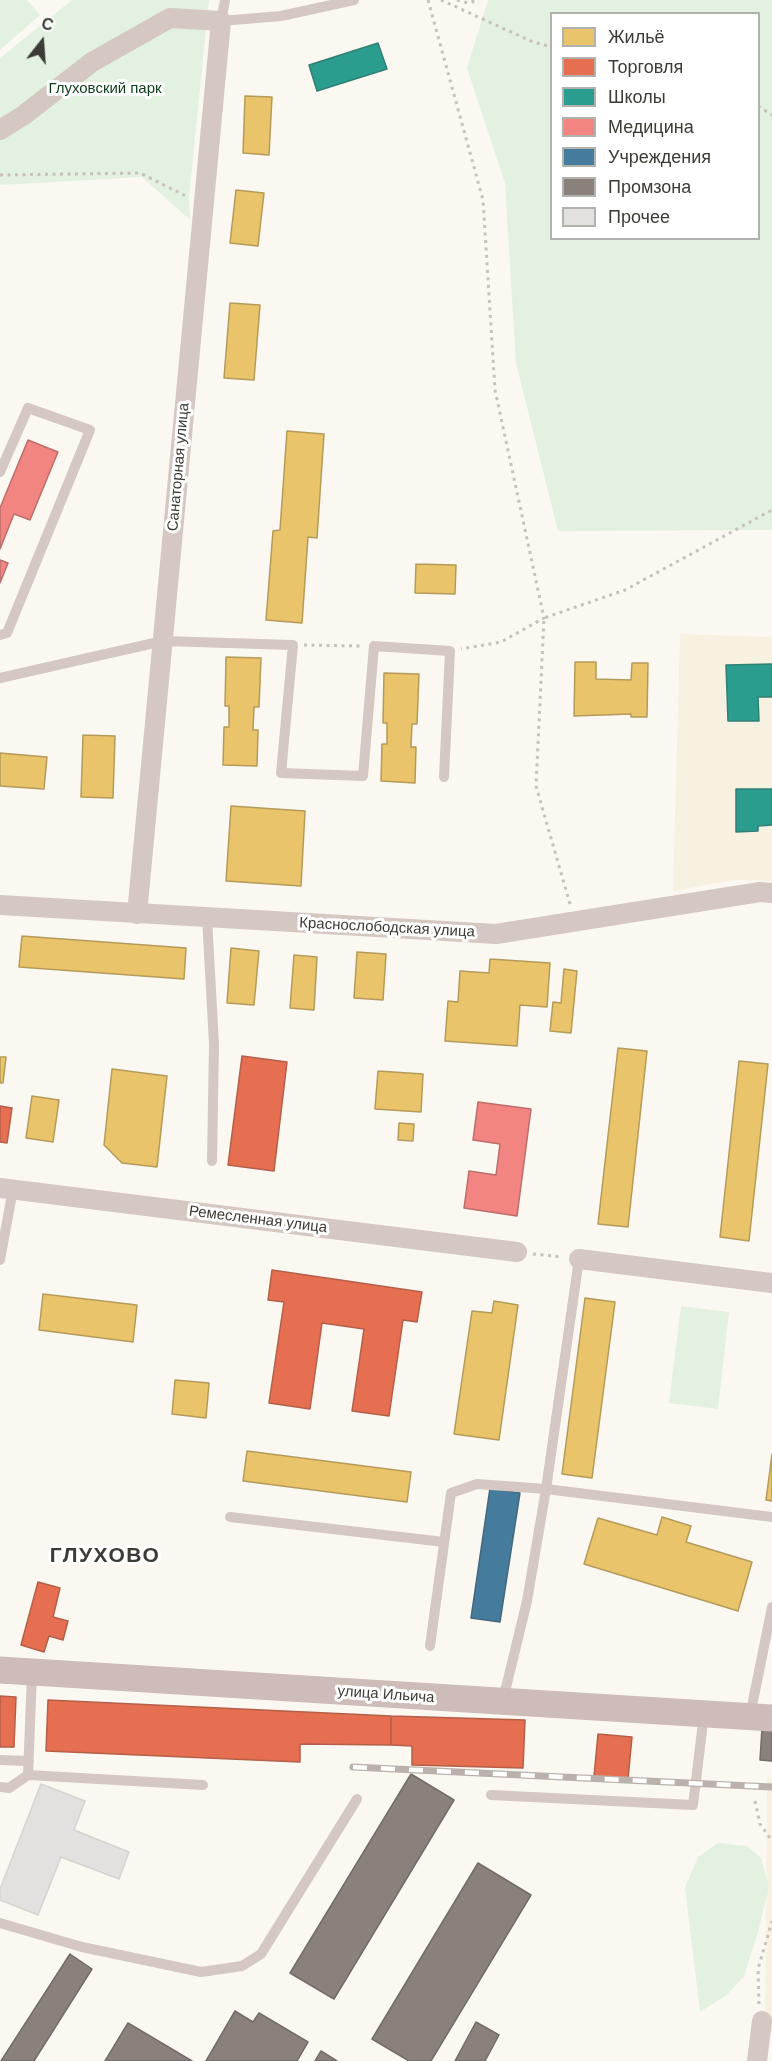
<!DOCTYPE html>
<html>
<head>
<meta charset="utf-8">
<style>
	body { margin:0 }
	#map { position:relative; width:772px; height:2061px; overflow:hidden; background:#fbf8f1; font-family:"DM Sans",sans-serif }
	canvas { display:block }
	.legend { position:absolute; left:550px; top:12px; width:210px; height:228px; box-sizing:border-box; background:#fff; border:2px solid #b1b1ae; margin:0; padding:8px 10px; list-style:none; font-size:18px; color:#3d3b35 }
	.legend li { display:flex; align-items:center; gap:12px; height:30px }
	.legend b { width:30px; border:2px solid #b1b1ae }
	.north { position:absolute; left:12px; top:12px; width:60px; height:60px; -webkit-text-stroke:4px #fff; paint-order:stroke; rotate:17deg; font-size:16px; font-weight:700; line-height:24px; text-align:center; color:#3d3b35 }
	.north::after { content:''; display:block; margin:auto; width:21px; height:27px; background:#3d3b35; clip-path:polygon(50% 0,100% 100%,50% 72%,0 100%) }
</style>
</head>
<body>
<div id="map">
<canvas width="772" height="2061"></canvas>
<ul class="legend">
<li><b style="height:16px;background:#e9c46a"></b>Жильё</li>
<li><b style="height:16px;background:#e76f51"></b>Торговля</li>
<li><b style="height:16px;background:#2a9d8f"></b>Школы</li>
<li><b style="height:16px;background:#f28482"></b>Медицина</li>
<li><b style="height:16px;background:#457b9d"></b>Учреждения</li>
<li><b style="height:16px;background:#8a817c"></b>Промзона</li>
<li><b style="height:16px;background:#e3e0df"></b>Прочее</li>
</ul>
<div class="north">С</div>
</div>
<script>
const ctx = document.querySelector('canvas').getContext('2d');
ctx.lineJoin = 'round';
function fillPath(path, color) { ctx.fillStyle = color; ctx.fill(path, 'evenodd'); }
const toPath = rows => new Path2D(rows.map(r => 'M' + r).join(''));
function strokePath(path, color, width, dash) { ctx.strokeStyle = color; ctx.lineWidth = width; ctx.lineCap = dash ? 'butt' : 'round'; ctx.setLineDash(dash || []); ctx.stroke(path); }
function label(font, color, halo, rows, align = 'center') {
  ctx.font = font + ' "DM Sans",sans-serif'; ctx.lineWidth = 6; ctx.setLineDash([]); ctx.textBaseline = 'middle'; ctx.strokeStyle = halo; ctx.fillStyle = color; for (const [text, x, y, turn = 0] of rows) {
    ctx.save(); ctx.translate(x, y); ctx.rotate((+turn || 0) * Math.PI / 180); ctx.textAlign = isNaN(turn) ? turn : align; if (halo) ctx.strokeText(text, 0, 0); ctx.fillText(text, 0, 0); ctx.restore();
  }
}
fillPath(toPath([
	[680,634,772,637,772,881,732,880,673,891],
	[767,1777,772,1778,772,2032,765,2032]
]), '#f7f1e1');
fillPath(toPath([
	[0,0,27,0,40,15,0,50],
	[72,0,209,0,189,197,190,220,142,177,0,185,0,58],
	[488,0,772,0,772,530,558,531,516,363,505,183,467,68],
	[552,14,758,14,758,238,552,238],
	[681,1306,729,1312,718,1409,669,1403],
	[718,1843,747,1846,761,1858,769,1887,758,1932,744,1976,727,1995,700,2012,685,1887,698,1857]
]), '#e2f1e0');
const homes = toPath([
	[245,96,272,97,269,155,243,153,245,96],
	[236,190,264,193,258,246,230,243,236,190],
	[230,303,260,305,254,380,224,378,230,303],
	[287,431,324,434,317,538,308,537,302,623,266,620,273,531,280,530,287,431],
	[416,564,456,565,455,594,415,593,416,564],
	[226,657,261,658,259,707,254,707,253,730,258,730,257,766,223,765,224,727,229,727,229,706,225,706,226,657],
	[575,662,596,662,596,679,631,680,632,663,648,663,647,717,631,717,631,714,574,716,575,662],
	[384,673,419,674,417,724,412,724,411,747,416,747,415,783,381,781,382,744,387,744,387,723,383,723,384,673],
	[83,735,115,736,113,798,81,797,83,735],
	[0,753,47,757,44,789,0,786,0,753],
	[231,806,305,811,301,886,226,881,231,806],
	[22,936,186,948,184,979,19,967,22,936],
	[231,948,259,951,254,1005,227,1003,231,948],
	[357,952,386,954,383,1000,354,998,357,952],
	[294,955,317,957,314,1010,290,1008,294,955],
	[490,959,550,963,547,1007,520,1005,517,1046,445,1041,448,1001,458,1002,460,971,489,973,490,959],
	[564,969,577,971,571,1033,550,1031,553,1002,561,1003,564,969],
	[618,1048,647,1051,628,1227,598,1224,618,1048],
	[0,1057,6,1057,3,1083,0,1083,0,1057],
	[739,1061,768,1064,749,1241,720,1237,739,1061],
	[112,1069,167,1076,157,1167,122,1163,104,1145,112,1069],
	[378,1071,423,1074,421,1112,375,1109,378,1071],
	[32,1096,59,1100,53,1142,26,1138,32,1096],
	[399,1123,414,1124,413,1141,398,1140,399,1123],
	[43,1294,137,1305,133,1342,39,1330,43,1294],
	[585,1298,615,1302,592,1478,562,1474,585,1298],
	[494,1301,518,1305,499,1440,454,1434,472,1311,492,1313,494,1301],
	[175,1380,209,1383,206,1418,172,1414,175,1380],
	[247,1451,411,1472,407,1502,243,1481,247,1451],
	[772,1454,772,1501,766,1500,772,1454],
	[662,1517,691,1526,686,1542,752,1562,738,1611,584,1564,598,1518,657,1535,662,1517]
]);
fillPath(homes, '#e9c46a');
strokePath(homes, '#b59b5a', 1.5);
const shops = toPath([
	[242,1056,287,1062,274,1171,228,1165,242,1056],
	[0,1106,12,1108,7,1143,0,1142,0,1106],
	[272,1270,422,1292,417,1322,403,1320,389,1416,352,1411,364,1329,322,1323,310,1409,269,1403,284,1302,268,1300,272,1270],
	[38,1582,60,1588,53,1617,68,1621,63,1640,49,1636,44,1652,21,1645,38,1582],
	[0,1696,16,1697,14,1747,0,1747,0,1696],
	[48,1700,391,1716,391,1745,300,1744,300,1762,46,1751,48,1700],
	[391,1716,525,1720,523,1768,412,1765,412,1746,391,1745,391,1716],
	[598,1734,632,1737,628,1779,594,1776,598,1734]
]);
fillPath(shops, '#e76f51');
strokePath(shops, '#b45f49', 1.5);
const schools = toPath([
	[378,43,387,69,317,91,309,65,378,43],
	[772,664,772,697,758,697,759,721,728,721,726,665,772,664],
	[736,789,772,789,772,825,758,826,758,831,736,832,736,789]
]);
fillPath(schools, '#2a9d8f');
strokePath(schools, '#308074', 1.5);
const health = toPath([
	[28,440,58,452,30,520,14,514,0,549,0,508,28,440],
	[0,560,8,563,0,583,0,560],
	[478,1102,531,1109,517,1216,464,1208,469,1171,496,1175,500,1144,473,1140,478,1102]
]);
fillPath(health, '#f28482');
strokePath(health, '#bc6e6b', 1.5);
const public = toPath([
	[490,1488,520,1493,500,1622,471,1618,490,1488]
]);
fillPath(public, '#457b9d');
strokePath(public, '#43687e', 1.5);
const industry = toPath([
	[762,1728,772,1729,772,1761,760,1760,762,1728],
	[411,1774,454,1800,334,1999,290,1973,411,1774],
	[478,1863,531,1895,431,2061,409,2061,372,2039,478,1863],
	[70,1954,92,1969,34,2061,1,2061,70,1954],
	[235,2011,253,2022,259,2013,308,2042,297,2061,206,2061,235,2011],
	[476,2022,499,2035,485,2061,455,2061,476,2022],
	[128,2023,192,2061,105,2061,128,2023],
	[321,2051,337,2061,315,2061,321,2051]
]);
fillPath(industry, '#8a817c');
strokePath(industry, '#736c67', 1.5);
const building = toPath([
	[41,1784,85,1801,74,1830,129,1852,119,1879,61,1857,38,1915,0,1900,0,1889,41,1784]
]);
fillPath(building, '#e3e0df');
strokePath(building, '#d6d3d2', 1.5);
strokePath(toPath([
	[428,0,483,200,495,390,544,618,501,642,461,649],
	[441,0,533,42,552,47],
	[457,0,468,3,479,0],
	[758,106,772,115],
	[0,175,140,173,188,197],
	[304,645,360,646],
	[570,904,536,786,544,618,625,590,772,510],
	[533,1254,562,1257],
	[755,1801,760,1824,772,1841],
	[759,2004,758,1969,772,1921]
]), '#c9c0bb', 3, [3, 4.5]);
strokePath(toPath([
	[225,0,221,21,281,16,354,0],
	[0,472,28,408,90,430,7,633,0,635],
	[0,678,163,641,293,645,281,773,363,776,374,646,450,651,444,777],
	[207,918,214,1044,212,1161],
	[0,1260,13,1189],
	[230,1517,444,1542],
	[430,1646,451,1493,477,1484,546,1489,772,1517],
	[32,1673,28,1775,203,1785],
	[503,1700,527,1601,546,1489,579,1259],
	[750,1716,772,1607],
	[0,1760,29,1761],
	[0,1787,9,1788,28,1775],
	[491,1795,693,1805,704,1714],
	[0,1923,82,1947,201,1972,242,1966,261,1954,357,1799]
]), '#d5c7c2', 10);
strokePath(toPath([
	[0,130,24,115,92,62,170,18,221,21,137,914],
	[0,905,496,934,760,892,772,893],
	[0,1188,517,1252],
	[579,1259,772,1283],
	[757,2061,762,2021]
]), '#d5c7c2', 20);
strokePath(toPath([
	[0,1670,772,1718]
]), '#cdbcb7', 27);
const rail = toPath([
	[353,1767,772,1787]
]);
strokePath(rail, '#bab1ac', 7);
strokePath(rail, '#fff', 4.5, [14]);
label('15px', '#0f3d1c', '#fff', [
	["Глуховский парк",105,89]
]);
label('15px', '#3d3b35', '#fff', [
	["Санаторная улица",179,467,-85],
	["Краснослободская улица",387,928,3],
	["Ремесленная улица",258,1220,7],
	["улица Ильича",386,1695,4]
]);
ctx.letterSpacing = '1.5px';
label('bold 21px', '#3d3b35', '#fff', [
	["ГЛУХОВО",105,1556]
]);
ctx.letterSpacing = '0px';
</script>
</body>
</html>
